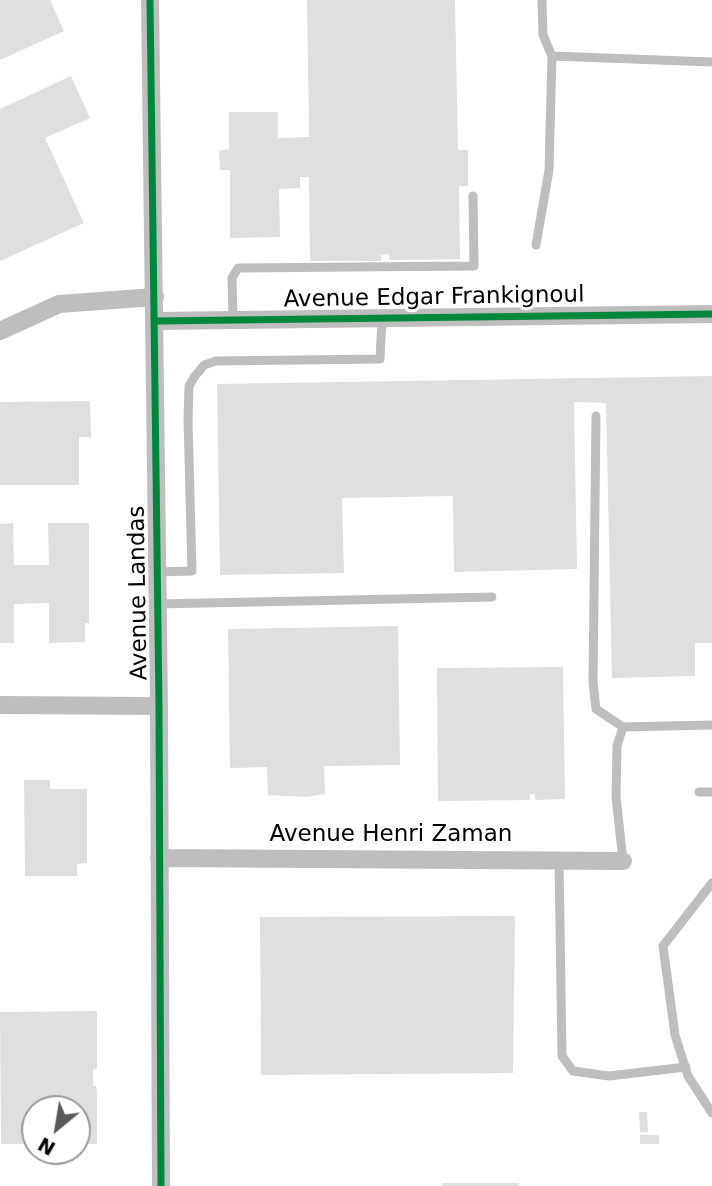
<!DOCTYPE html>
<html>
<head>
<meta charset="utf-8">
<style>
	body { margin:0 }
	#map { position:relative; width:712px; height:1186px; overflow:hidden; background:#fff; font-family:"DejaVu Sans",sans-serif }
	canvas { display:block }
	.north { position:absolute; left:21px; top:1095px; width:70px; height:70px; box-sizing:border-box; background:#fff; border:2px solid #999; border-radius:50%; rotate:210deg; font-size:19px; font-weight:700; line-height:28px; text-align:center; color:#000 }
	.north::after { content:''; display:block; margin:auto; width:24px; height:32px; background:#595959; clip-path:polygon(50% 0,100% 100%,50% 72%,0 100%) }
</style>
</head>
<body>
<div id="map">
<canvas width="712" height="1186"></canvas>
<div class="north">N</div>
</div>
<script>
const ctx = document.querySelector('canvas').getContext('2d');
ctx.lineJoin = 'round';
function fillPath(path, color) { ctx.fillStyle = color; ctx.fill(path, 'evenodd'); }
const toPath = rows => new Path2D(rows.map(r => 'M' + r).join(''));
function strokePath(path, color, width, dash) { ctx.strokeStyle = color; ctx.lineWidth = width; ctx.lineCap = dash ? 'butt' : 'round'; ctx.setLineDash(dash || []); ctx.stroke(path); }
function label(font, color, halo, rows, align = 'center') {
  ctx.font = font + ' "DejaVu Sans",sans-serif'; ctx.lineWidth = 6; ctx.setLineDash([]); ctx.textBaseline = 'middle'; ctx.strokeStyle = halo; ctx.fillStyle = color; for (const [text, x, y, turn = 0] of rows) {
    ctx.save(); ctx.translate(x, y); ctx.rotate((+turn || 0) * Math.PI / 180); ctx.textAlign = isNaN(turn) ? turn : align; if (halo) ctx.strokeText(text, 0, 0); ctx.fillText(text, 0, 0); ctx.restore();
  }
}
fillPath(toPath([
	[0,0,50,0,64,31,0,60],
	[307,0,455,0,458,150,468,150,468,186,459,186,460,259,389,260,389,254,381,255,381,261,310,261,309,177,300,177,300,188,279,189,280,237,230,238,230,170,220,170,219,151,229,149,229,112,278,112,278,138,309,137],
	[71,76,90,118,45,138,84,223,0,261,0,109],
	[712,376,712,643,695,643,695,676,612,678,606,403,574,402,577,569,454,572,453,496,342,498,344,573,220,575,217,384],
	[90,401,91,437,79,437,79,485,0,485,0,402],
	[13,523,14,565,49,565,48,523,89,523,89,623,85,623,85,642,49,643,49,603,14,604,14,643,0,643,0,524],
	[398,626,400,765,324,766,325,794,306,797,268,795,267,767,230,768,228,629],
	[563,667,565,799,535,800,535,794,530,794,530,800,438,801,437,668],
	[24,780,50,780,50,789,87,789,87,863,77,864,77,876,25,876],
	[515,916,513,1073,261,1075,260,917],
	[97,1011,97,1069,93,1069,93,1086,96,1086,97,1092,97,1144,77,1144,77,1109,35,1109,35,1144,1,1144,0,1012],
	[639,1112,647,1112,648,1132,640,1132],
	[640,1135,659,1135,659,1144,640,1144],
	[442,1183,519,1183,519,1186,442,1186]
]), '#dfdfdf');
strokePath(toPath([
	[542,0,543,35,552,56],
	[536,245,549,170,552,56,712,62],
	[233,320,232,278,238,268,474,266,473,196],
	[596,416,593,682,596,709,623,727],
	[158,572,192,571,188,420,189,386,195,376,204,365,216,361,380,359,382,318],
	[158,604,492,597],
	[699,792,712,792],
	[559,860,562,1056,573,1071,609,1076,686,1067],
	[623,861,616,797,617,746,623,727,712,725],
	[712,883,663,946,675,1035,688,1076,712,1113]
]), '#bebebe', 9);
strokePath(toPath([
	[150,0,159,706,161,1186],
	[156,321,712,314],
	[0,331,59,304,155,297],
	[0,705,159,706],
	[159,858,623,861]
]), '#bebebe', 18);
strokePath(toPath([
	[150,0,159,706,161,1186],
	[156,321,712,314]
]), '#00873e', 7);
label('23px', '#000', '#fff', [
	["Avenue Edgar Frankignoul",434,298,-1],
	["Avenue Landas",139,593,-91],
	["Avenue Henri Zaman",391,835]
]);
</script>
</body>
</html>
